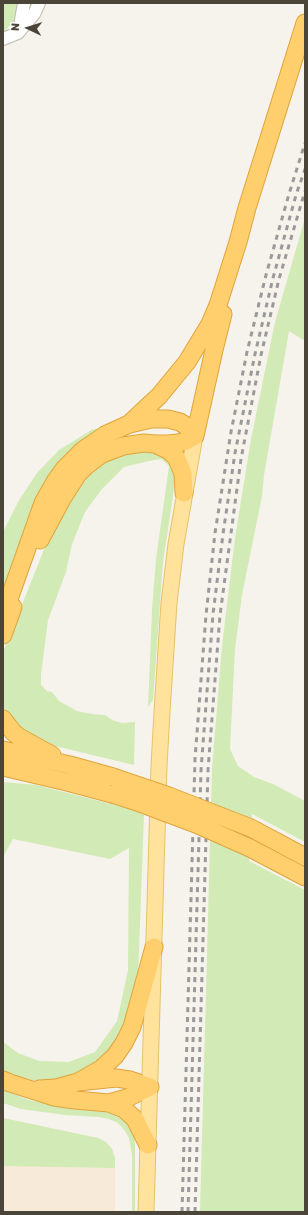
<!DOCTYPE html>
<html>
<head>
<meta charset="utf-8">
<style>
	body { margin:0 }
	#map { position:relative; width:308px; height:1215px; overflow:hidden; background:#f6f3ec; font-family:Rubik,sans-serif }
	canvas { display:block }
	.frame { position:absolute; inset:0; border:4px solid #4b4439; pointer-events:none }
	.north { position:absolute; left:8px; top:8px; width:40px; height:40px; -webkit-text-stroke:3px #fff; paint-order:stroke; rotate:274deg; font-size:11px; font-weight:700; line-height:16px; text-align:center; color:#4b4439 }
	.north::after { content:''; display:block; margin:auto; width:14px; height:18px; background:#4b4439; clip-path:polygon(50% 0,100% 100%,50% 72%,0 100%) }
</style>
</head>
<body>
<div id="map">
<canvas width="308" height="1215"></canvas>
<div class="frame"></div>
<div class="north">N</div>
</div>
<script>
const ctx = document.querySelector('canvas').getContext('2d');
ctx.lineJoin = 'round';
function fillPath(path, color) { ctx.fillStyle = color; ctx.fill(path, 'evenodd'); }
const toPath = rows => new Path2D(rows.map(r => 'M' + r).join(''));
function strokePath(path, color, width, dash) { ctx.strokeStyle = color; ctx.lineWidth = width; ctx.lineCap = dash ? 'butt' : 'round'; ctx.setLineDash(dash || []); ctx.stroke(path); }
fillPath(toPath([
	[3,1118,98,1138,106,1142,112,1149,115,1158,115,1212,3,1212]
]), '#f7ead8');
fillPath(toPath([
	[3,3,20,3,18,16,5,31,3,32],
	[305,218,305,341,289,331,264,475,262,496,242,595,235,649,230,749,238,766,254,777,273,784,305,801,305,842,252,814,249,861,305,890,305,1212,200,1212,212,769,222,646,235,538,251,439,275,322],
	[93,429,99,429,3,607,3,532,18,502,37,473,59,450],
	[132,448,168,453,176,473,172,503,163,562,153,700,148,707,152,610,156,559,169,466,161,459,149,461,124,467,102,489,85,512,72,544,66,572,48,620,41,674,41,685,47,691,52,692,59,701,77,711,92,714,105,715,112,720,122,723,135,722,134,765,55,746,31,736,13,724,3,707,3,652,45,547,58,518,85,477,102,462],
	[3,782,36,785,131,809,144,815,138,977,120,1040,90,1068,60,1080,41,1081,26,1079,3,1072,3,1042,18,1053,39,1061,69,1062,95,1052,117,1021,128,970,129,848,110,859,13,839,3,857],
	[3,1090,29,1100,55,1105,111,1112,120,1115,127,1121,134,1135,135,1143,135,1212,132,1212,132,1155,129,1138,125,1131,118,1123,109,1119,98,1117,65,1115,21,1109,3,1103],
	[3,1118,98,1138,106,1142,112,1149,115,1158,115,1168,3,1166]
]), '#d2eab5');
const minor = toPath([
	[19,31,24,3],
	[3,39,18,33,34,14,39,3]
]);
const major = toPath([
	[146,1212,159,766,162,712,169,603,176,544,195,436]
]);
const highway = toPath([
	[130,424,151,419,168,419,180,422,189,428,195,436],
	[156,444,168,444,178,443,186,441,195,436,214,350,223,314],
	[40,540,62,499,78,474,86,466,102,454,123,446,144,443,155,444,168,450,176,457,180,466,183,474,184,493],
	[3,616,43,503,56,480,64,469,83,450,105,435,129,424,159,396,187,362,210,324,218,305,238,242,247,208,305,23],
	[3,635,13,607],
	[3,719,13,732,19,737,52,755],
	[3,750,70,765,113,777],
	[3,767,67,782,112,794],
	[251,828,305,857],
	[250,848,305,877],
	[3,1080,10,1083,54,1097,75,1100,109,1103,127,1098,150,1087],
	[78,1082,101,1069,115,1056,124,1043,132,1027,154,947],
	[39,1089,56,1088,78,1082,116,1078,130,1080,150,1087],
	[109,1103,124,1109,135,1119,148,1145]
]);
strokePath(minor, '#c2bbae', 14);
strokePath(major, '#e6c16a', 17);
strokePath(highway, '#e0a43c', 19);
strokePath(minor, '#fff', 12);
strokePath(major, '#ffe39c', 15);
strokePath(highway, '#ffcf6e', 17);
strokePath(toPath([
	[182,1212,195,759,206,615,215,533,231,432,247,352,266,275,289,194,305,143],
	[188,1212,201,770,213,614,223,534,235,453,255,354,273,278,296,195,305,169],
	[195,1212,208,770,220,615,241,459,261,355,279,279,305,191]
]), '#9a9a9a', 3, [5, 5]);
const highwayBridge = toPath([
	[113,777,169,796,251,828],
	[112,794,140,803,196,824,250,848]
]);
strokePath(highwayBridge, '#e0a43c', 19, []);
strokePath(highwayBridge, '#ffcf6e', 17);
</script>
</body>
</html>
